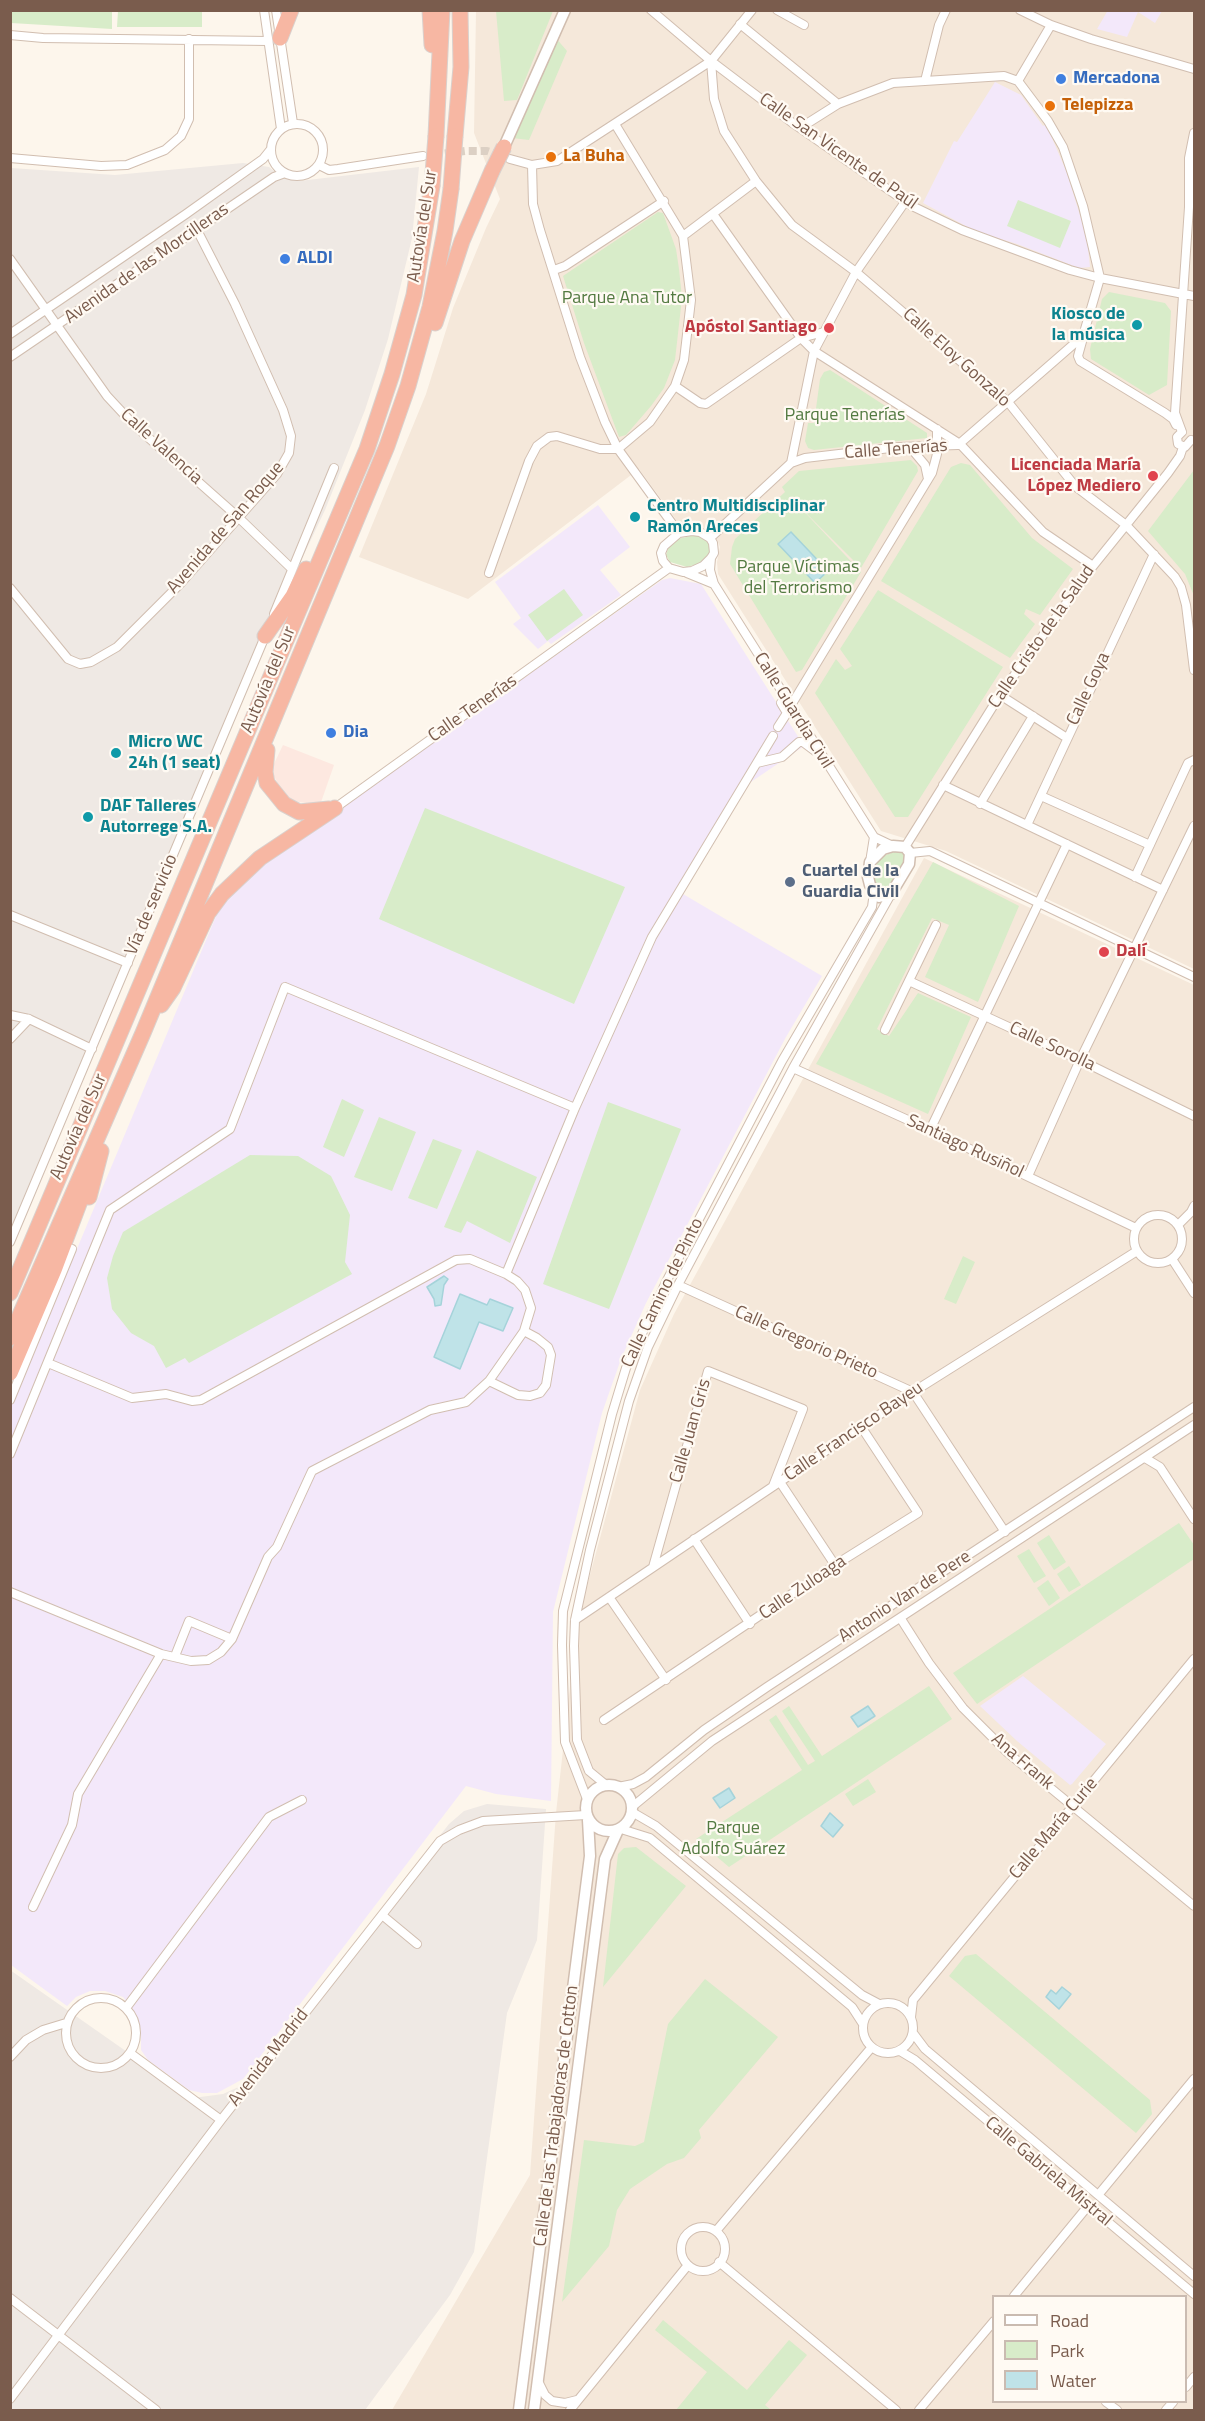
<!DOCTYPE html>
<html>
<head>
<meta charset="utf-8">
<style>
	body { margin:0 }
	#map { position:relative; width:1205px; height:2421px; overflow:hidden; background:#fdf6ec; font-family:"Titillium Web",sans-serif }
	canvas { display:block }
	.frame { position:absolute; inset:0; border:12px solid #7a5c4d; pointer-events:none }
	.legend { position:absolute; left:992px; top:2295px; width:195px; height:108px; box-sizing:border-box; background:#fffaf3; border:2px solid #cabbb1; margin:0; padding:8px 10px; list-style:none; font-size:18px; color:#7a5c4d }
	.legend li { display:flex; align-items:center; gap:12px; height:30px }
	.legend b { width:30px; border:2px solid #cabbb1 }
</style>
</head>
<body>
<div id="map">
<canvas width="1205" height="2421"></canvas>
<div class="frame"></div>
<ul class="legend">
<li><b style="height:8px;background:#fff"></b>Road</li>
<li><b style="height:16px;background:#d8ecc9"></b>Park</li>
<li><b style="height:16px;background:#bfe3e8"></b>Water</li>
</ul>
</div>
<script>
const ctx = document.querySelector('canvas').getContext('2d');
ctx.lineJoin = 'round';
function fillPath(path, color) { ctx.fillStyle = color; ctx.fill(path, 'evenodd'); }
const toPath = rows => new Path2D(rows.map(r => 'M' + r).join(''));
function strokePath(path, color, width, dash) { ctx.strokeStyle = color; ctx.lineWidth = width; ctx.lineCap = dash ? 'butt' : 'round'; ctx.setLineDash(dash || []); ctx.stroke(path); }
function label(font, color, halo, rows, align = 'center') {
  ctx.font = font + ' "Titillium Web",sans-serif'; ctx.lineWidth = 4.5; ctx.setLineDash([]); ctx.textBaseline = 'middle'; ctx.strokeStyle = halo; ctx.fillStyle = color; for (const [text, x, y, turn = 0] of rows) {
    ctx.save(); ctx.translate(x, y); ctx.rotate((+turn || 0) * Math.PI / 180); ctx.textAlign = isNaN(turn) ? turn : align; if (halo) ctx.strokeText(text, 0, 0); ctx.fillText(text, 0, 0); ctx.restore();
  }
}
fillPath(toPath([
	[476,11,1194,11,1194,969,946,851,881,831,718,574,717,562,720,547,716,537,707,529,680,525,639,469,468,599,359,557,426,394,453,308,486,228,500,199,474,133],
	[924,858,1194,985,1194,2410,392,2410,530,2175,556,1813,577,1623,640,1390,674,1314],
	[994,2296,1186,2296,1186,2402,994,2402]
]), '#f5e8da');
fillPath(toPath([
	[283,745,334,765,320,805,286,800,271,770]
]), '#fde8e0');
fillPath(toPath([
	[243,163,269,167,283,178,299,181,419,167,412,238,388,339,365,410,325,510,282,601,11,1242,11,168,115,175],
	[487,1804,546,1809,537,1940,507,2013,474,2252,450,2295,365,2410,11,2410,10,1970,193,2098,223,2094,243,2085,449,1824,464,1811]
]), '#efe9e4');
fillPath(toPath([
	[1108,10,1162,10,1162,11,1155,23,1138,12,1127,37,1097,29],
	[995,82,1021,95,1043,126,1046,124,1067,173,1087,238,1090,267,1079,268,1017,244,975,231,923,203,954,141,957,142],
	[598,505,630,547,600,570,621,595,551,644,548,641,538,649,513,624,521,618,495,582],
	[670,578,701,584,804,746,748,784,683,894,822,976,786,1037,646,1303,621,1359,602,1413,553,1612,551,1801,496,1794,466,1786,243,2079,217,2093,202,2093,189,2090,148,2060,141,2050,141,2030,135,2012,123,1997,105,1991,90,1991,76,1997,67,2006,11,1965,10,1409,222,902,244,876,662,580],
	[1023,1676,1106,1744,1072,1784,1070,1785,1017,1741,980,1706]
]), '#f3e8fa');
fillPath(toPath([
	[11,10,112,11,112,29,11,23],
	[118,11,202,11,202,27,117,27],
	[496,11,553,11,517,100,504,101],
	[555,37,567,51,529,140,512,138],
	[1018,200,1071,221,1060,248,1007,226],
	[658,212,663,213,676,249,679,269,682,298,675,360,664,388,651,406,626,435,619,437,584,343,563,276],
	[1109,292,1165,303,1171,311,1167,385,1149,395,1091,359,1090,349,1102,299],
	[830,370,927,433,927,438,814,450,808,448,805,441,808,423,814,423,820,379,824,372],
	[911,460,917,466,918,471,861,568,798,505,861,572,802,670,796,672,730,564,732,547,735,539,785,492,782,487,799,471],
	[961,463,970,465,1032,538,1073,569,1040,615,1026,609,1024,614,1035,624,1010,658,881,581,951,467],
	[1194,470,1194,596,1185,574,1148,531],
	[691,536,698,536,708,542,710,551,706,558,698,564,687,567,670,562,666,555,669,546,677,539],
	[564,589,583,615,547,641,528,615],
	[878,590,1003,667,908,817,895,817,815,693,836,659,845,670,852,666,840,649],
	[425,808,625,887,574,1004,379,919],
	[897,851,903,852,906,859,890,888,881,892,874,881,873,868,880,857],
	[933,862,1019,906,978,1002,925,977,949,925,932,918,877,1029,889,1036,918,993,971,1017,928,1114,816,1064],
	[342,1099,364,1110,344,1157,323,1147],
	[608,1102,681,1129,609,1309,543,1284],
	[379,1117,416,1132,392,1191,354,1177],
	[433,1139,462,1150,437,1209,408,1198],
	[477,1150,537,1177,510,1243,467,1221,461,1233,444,1227],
	[250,1155,298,1156,331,1176,350,1215,345,1262,352,1274,189,1363,185,1358,166,1368,154,1346,131,1333,112,1309,107,1278,113,1256,123,1232],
	[963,1256,975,1262,956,1304,944,1299],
	[1179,1523,1194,1545,1194,1559,977,1704,953,1673],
	[1049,1535,1066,1562,1054,1570,1037,1543],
	[1029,1549,1046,1576,1034,1583,1017,1556],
	[1069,1566,1081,1585,1069,1592,1057,1574],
	[1048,1580,1060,1598,1049,1606,1037,1588],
	[929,1686,952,1719,729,1867,696,1839,802,1770,769,1720,776,1715,808,1765,815,1761,782,1711,789,1706,822,1756],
	[868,1779,876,1792,853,1806,845,1794],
	[636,1847,686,1886,603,1987,618,1854,624,1848],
	[976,1954,1150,2100,1152,2114,1136,2133,949,1976,965,1956],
	[705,1979,778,2037,699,2130,701,2138,684,2158,667,2164,630,2189,617,2210,609,2246,562,2302,584,2140,635,2146,644,2142,668,2024],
	[663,2320,747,2390,789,2340,807,2355,765,2405,771,2410,676,2410,707,2372,655,2330]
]), '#d8ecc9');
const water = toPath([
	[791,532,828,571,815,583,778,544,791,532],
	[444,1276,448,1279,444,1285,441,1305,435,1306,434,1299,427,1287,444,1276],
	[460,1294,487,1305,490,1299,513,1308,503,1331,479,1322,460,1369,434,1357,460,1294],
	[868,1706,875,1716,858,1727,851,1717,868,1706],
	[729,1788,735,1798,720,1808,713,1798,729,1788],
	[830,1813,843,1825,833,1837,821,1826,830,1813],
	[1062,1987,1071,1994,1059,2009,1046,1997,1051,1990,1056,1994,1062,1987]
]);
fillPath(water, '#bfe3e8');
strokePath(water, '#a5d3da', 1.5);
strokePath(toPath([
	[433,155,465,151,487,151,502,156]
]), '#dcd0c4', 8, [8, 4]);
const minor = toPath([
	[264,10,281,129],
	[276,10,293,123],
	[651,10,711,61,794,124,912,206,962,230,1070,270,1100,278,1194,296],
	[777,10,804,25],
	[1020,10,1051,25,1091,39,1194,69],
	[740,24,838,104],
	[10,35,43,38,268,41],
	[711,61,714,99,724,131,756,181,792,225,856,272,1008,402,1075,486,1126,525,1175,577,1181,587,1186,605,1194,670],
	[925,81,939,25,946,10],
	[1018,81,1051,25],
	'271 150a26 26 0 1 1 52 0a26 26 0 1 1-52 0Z',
	[800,128,838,104,893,83,1004,76,1018,81],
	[10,158,101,166,127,165,165,150,181,136,189,119,189,39],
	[510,159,532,165,557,161,711,61,752,10],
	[319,165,329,170,338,169,423,156],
	[532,165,533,204,540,230,580,357,605,422,618,449,679,533],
	[713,214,801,338,814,351,960,444,1043,532,1093,566],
	[683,236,756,181],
	[10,259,107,396,133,424,238,517,292,569],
	[554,270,565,266,664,201],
	[10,334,186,214,263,159,271,149],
	[1083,338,1078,356,1080,361,1165,413,1173,419,1176,425],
	[10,357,274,177,285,173],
	[675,386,700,403,706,404,801,338,824,332],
	[1182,432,1175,413,1189,207,1189,158,1194,133],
	[1182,432,1177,437,1178,444,1185,447,1191,440],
	[910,447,925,465,928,479],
	[791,463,814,351,856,272,905,202],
	[692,531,700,532,710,538,713,543,714,553,711,558,703,566,692,571,683,572,669,568,663,561,661,553,664,546,679,533,692,531],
	[710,538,791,463,805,458,899,447,958,445,1083,336,1100,278,1083,206,1063,147,1048,121,1018,81],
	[711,558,710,570,714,584,874,837],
	[489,573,529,461,537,446,549,437,557,436,600,449,618,449,650,422,675,386,684,360,691,300,683,236,615,124],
	[687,573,714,584],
	[10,588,68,659,80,664,91,662,117,647,181,583,277,474,289,453,291,436,283,410,235,304,197,230],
	[274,614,334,468],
	[1000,695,1067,738],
	[790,707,932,473,937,454,937,429],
	[778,727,787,713,781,703],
	[757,763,782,757,799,742,803,742,815,751],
	[943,785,1163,890],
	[1041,796,1150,845],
	[980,804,1033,716],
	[335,808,669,568],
	[1027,825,1154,554],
	[874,837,893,846],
	[905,847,1000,695,1093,566,1168,473,1180,456,1183,447],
	[910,853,930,851,1194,977],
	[870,862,874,837],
	[1135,877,1188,763,1194,760],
	[10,915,128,963],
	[909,981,1080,1060,1194,1116],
	[10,1015,29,1019,92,1049],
	[885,1030,936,925],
	[10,1039,29,1019],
	[793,1068,930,1130,1136,1228],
	[930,1130,1067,844],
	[1028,1176,1080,1060,1194,826],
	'1134 1239a24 24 0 1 1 48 0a24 24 0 1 1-48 0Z',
	[1178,1225,1191,1212,1194,1206],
	[10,1242,266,634],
	[1172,1259,1194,1293],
	[506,1274,575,1108,652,937,773,736],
	[678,1285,913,1392,1005,1532],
	[48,1363,132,1398,166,1394,192,1401,201,1400,456,1260,470,1259,506,1274,517,1281,525,1290,531,1308,524,1331,489,1381,466,1402,430,1410,312,1471,277,1547,268,1557,232,1639,221,1652,208,1660,191,1661,161,1654],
	[489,1381,518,1395,530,1396,540,1393,546,1385,551,1355,548,1347,537,1338,524,1331],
	[10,1400,72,1249],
	[10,1454,110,1210,230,1129,285,987,575,1108],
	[1145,1458,1160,1467,1194,1519],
	[780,1482,835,1565],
	[694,1539,750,1624],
	[653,1567,708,1371,803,1409,773,1486],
	[10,1592,161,1654,78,1794,72,1825,33,1907],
	[609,1597,666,1680],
	[901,1619,929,1663,963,1708,1008,1753,1194,1906],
	[575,1620,913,1392,1137,1251],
	[175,1656,189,1621,232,1639],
	[604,1720,835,1565,918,1513,862,1428],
	[606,1785,589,1771,577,1740,574,1646,575,1620,590,1550,629,1401,648,1347,678,1285,793,1068,891,894],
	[618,1787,633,1784,646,1777,704,1730,767,1687,1194,1407],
	[587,1799,565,1742,562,1645,563,1611,612,1414,626,1368,666,1282,782,1061,872,907,874,892],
	[632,1807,712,1741,1194,1425],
	[632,1812,656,1826,862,1995,879,2004],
	[621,1829,650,1838,852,2007,863,2024],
	[382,1915,417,1944],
	'66 2033a35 35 0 1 1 70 0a35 35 0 1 1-70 0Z',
	'863 2028a25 25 0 1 1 50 0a25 25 0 1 1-50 0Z',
	[126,2008,269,1817,302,1800],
	[911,2017,913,2000,1194,1659],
	[913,2033,925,2049,1194,2276],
	[900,2051,915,2060,1194,2294],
	[130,2053,221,2120],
	[10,2057,26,2040,43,2030,66,2023],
	[1099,2194,1194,2079],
	'681 2249a22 22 0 1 1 44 0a22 22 0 1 1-44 0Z',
	[716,2231,871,2048],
	[719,2262,896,2410],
	[1014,2296,1088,2206],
	[10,2298,156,2410],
	[538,2381,545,2395,552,2401,565,2403,577,2400],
	[1186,2387,1194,2377],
	[10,2399,221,2120,440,1841,459,1830,483,1821,586,1815],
	[1106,2402,1117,2410],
	[570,2410,688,2265],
	[919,2410,994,2321],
	[1166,2410,1173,2402]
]);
const tertiary = toPath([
	[504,147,565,10],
	[893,846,905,847,910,853,909,864,891,894,879,897,870,885,868,877,870,862,883,849,893,846],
	'586 1808a23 23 0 1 1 46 0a23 23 0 1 1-46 0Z',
	[519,2410,590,1856,588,1820],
	[534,2410,605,1859,618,1830]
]);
const motorway = toPath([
	[430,10,432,45],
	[280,38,291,10],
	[436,136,442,10],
	[455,136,461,67,460,10],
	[435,323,462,241,492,171],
	[265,636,293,596,306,569],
	[267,750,265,772,267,783,284,804,299,812,329,809],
	[161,1005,173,988,208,913,222,894,260,858,335,808],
	[89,1197,101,1151],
	[10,1293,367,449,392,374,414,295,432,186],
	[10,1338,143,1033,387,446,408,386,430,307,445,231,451,189],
	[10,1373,54,1270,86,1185]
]);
strokePath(minor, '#d1beb0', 10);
strokePath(tertiary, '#d1beb0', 13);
strokePath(motorway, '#dad1cd', 17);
strokePath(minor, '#fff', 8);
strokePath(tertiary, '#fff', 10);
strokePath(motorway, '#f7b7a3', 15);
const motorwayBridge = toPath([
	[492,171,504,147],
	[432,186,436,136],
	[451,189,455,136]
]);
strokePath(motorwayBridge, '#dad1cd', 17, []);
strokePath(motorwayBridge, '#f7b7a3', 15);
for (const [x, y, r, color] of [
	[1061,79,6,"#3f7fe0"],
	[1050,106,6,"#e8710a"],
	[551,157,6,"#e8710a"],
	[285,259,6,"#3f7fe0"],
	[1137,325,6,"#0f9aa8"],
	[829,328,6,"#e0444e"],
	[1153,476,6,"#e0444e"],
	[635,517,6,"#0f9aa8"],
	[331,733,6,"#3f7fe0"],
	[116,753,6,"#0f9aa8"],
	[88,817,6,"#0f9aa8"],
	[790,882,6,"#5c6f8a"],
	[1104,952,6,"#e0444e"]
]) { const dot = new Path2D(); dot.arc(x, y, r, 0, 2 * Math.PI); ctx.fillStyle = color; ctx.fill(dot); strokePath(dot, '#fffaf3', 2); }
label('bold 18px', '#366cbe', '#fffaf3', [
	["Mercadona",1073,79],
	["ALDI",297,259],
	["Dia",343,733]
], 'left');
label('bold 18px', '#c56008', '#fffaf3', [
	["Telepizza",1062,106],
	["La Buha",563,157]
], 'left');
label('18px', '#7a5c4d', '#fffaf3', [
	["Calle San Vicente de Paúl",838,152,35],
	["Autovía del Sur",423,226,-81],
	["Avenida de las Morcilleras",147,264,-35],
	["Calle Eloy Gonzalo",956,358,42],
	["Calle Valencia",161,447,42],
	["Calle Tenerías",896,450,-4],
	["Avenida de San Roque",226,528,-49],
	["Calle Cristo de la Salud",1042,637,-55],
	["Autovía del Sur",269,680,-67],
	["Calle Goya",1089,689,-65],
	["Calle Tenerías",473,709,-35],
	["Calle Guardia Civil",793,711,58],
	["Vía de servicio",152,905,-67],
	["Calle Sorolla",1052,1047,25],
	["Autovía del Sur",79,1127,-66],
	["Santiago Rusiñol",965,1147,25],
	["Calle Camino de Pinto",663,1293,-64],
	["Calle Gregorio Prieto",806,1343,24],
	["Calle Juan Gris",691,1431,-74],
	["Calle Francisco Bayeu",854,1432,-34],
	["Calle Zuloaga",803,1588,-34],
	["Antonio Van de Pere",905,1597,-33],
	["Ana Frank",1022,1762,41],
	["Calle María Curie",1054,1829,-50],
	["Avenida Madrid",269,2058,-52],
	["Calle de las Trabajadoras de Cotton",557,2116,-83],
	["Calle Gabriela Mistral",1048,2172,40]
]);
label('18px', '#537a41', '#fffaf3', [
	["Parque Ana Tutor",627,299],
	["Parque Tenerías",845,416],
	["Parque Víctimas",798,568],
	["del Terrorismo",798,589],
	["Parque",733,1829],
	["Adolfo Suárez",733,1850]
]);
label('bold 18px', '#0d838f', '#fffaf3', [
	["Kiosco de",1125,315,"right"],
	["la música",1125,336,"right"],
	["Centro Multidisciplinar",647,507],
	["Ramón Areces",647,528],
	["Micro WC",128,743],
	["24h (1 seat)",128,764],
	["DAF Talleres",100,807],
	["Autorrege S.A.",100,828]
], 'left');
label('bold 18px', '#be3a42', '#fffaf3', [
	["Apóstol Santiago",817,328],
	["Licenciada María",1141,466],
	["López Mediero",1141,487],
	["Dalí",1116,952,"left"]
], 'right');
label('bold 18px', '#4e5e75', '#fffaf3', [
	["Cuartel de la",802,872],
	["Guardia Civil",802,893]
], 'left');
</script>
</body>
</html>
